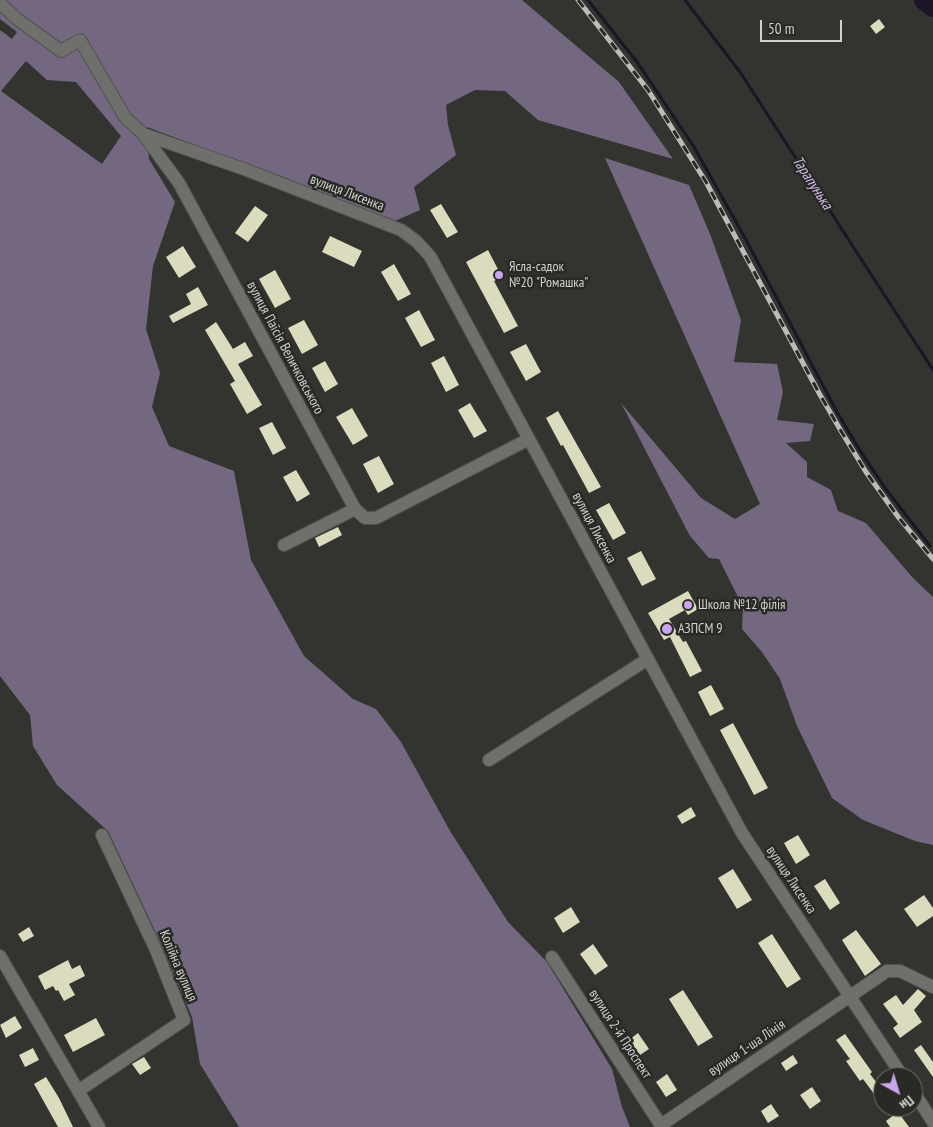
<!DOCTYPE html>
<html>
<head>
<meta charset="utf-8">
<style>
	body { margin:0 }
	#map { position:relative; width:933px; height:1127px; overflow:hidden; background:#33332f; font-family:"PT Sans Narrow",sans-serif }
	canvas { display:block }
	.north { position:absolute; left:873px; top:1067px; width:50px; height:50px; box-sizing:border-box; background:#292925; border:1px solid #6c6c69; border-radius:50%; rotate:141deg; font-size:14px; font-weight:700; line-height:20px; text-align:center; color:#d1d1cf }
	.north::after { content:''; display:block; margin:auto; width:18px; height:22px; background:#c9a5ee; clip-path:polygon(50% 0,100% 100%,50% 72%,0 100%) }
	.scale { position:absolute; left:760px; top:20px; width:82px; height:22px; box-sizing:border-box; border:2px solid #d1d1cf; border-top:0; padding-left:6px; font-size:15px; line-height:18px; white-space:nowrap; color:#d1d1cf; -webkit-text-stroke:4px #292925; paint-order:stroke }
</style>
</head>
<body>
<div id="map">
<canvas width="933" height="1127"></canvas>
<div class="north">Пн</div>
<div class="scale">50 m</div>
</div>
<script>
const ctx = document.querySelector('canvas').getContext('2d');
ctx.lineJoin = 'round';
function fillPath(path, color) { ctx.fillStyle = color; ctx.fill(path, 'evenodd'); }
const toPath = rows => new Path2D(rows.map(r => 'M' + r).join(''));
function strokePath(path, color, width, dash) { ctx.strokeStyle = color; ctx.lineWidth = width; ctx.lineCap = dash ? 'butt' : 'round'; ctx.setLineDash(dash || []); ctx.stroke(path); }
function label(font, color, halo, rows, align = 'center') {
  ctx.font = font + ' "PT Sans Narrow",sans-serif'; ctx.lineWidth = 5; ctx.setLineDash([]); ctx.textBaseline = 'middle'; ctx.strokeStyle = halo; ctx.fillStyle = color; for (const [text, x, y, turn = 0] of rows) {
    ctx.save(); ctx.translate(x, y); ctx.rotate((+turn || 0) * Math.PI / 180); ctx.textAlign = isNaN(turn) ? turn : align; if (halo) ctx.strokeText(text, 0, 0); ctx.fillText(text, 0, 0); ctx.restore();
  }
}
fillPath(toPath([
	[0,0,522,0,619,82,673,159,538,120,505,91,475,90,446,105,448,125,456,155,414,187,420,210,395,221,147,127,149,159,175,202,153,266,146,329,160,373,152,407,169,446,234,471,251,560,304,656,353,699,376,709,401,742,450,831,508,922,547,962,612,1069,622,1107,630,1127,239,1127,200,1064,192,1017,162,946,108,831,57,785,33,746,30,715,0,676,0,30,12,39,17,32,0,19],
	[26,61,47,80,76,82,121,136,102,164,1,91],
	[605,158,689,185,710,234,741,320,734,362,777,364,783,392,777,420,814,424,810,441,786,443,807,462,807,477,831,490,838,511,866,523,912,577,933,597,933,845,915,841,863,820,832,798,797,726,780,679,762,652,742,629,743,607,719,559,709,558,690,536,621,403,701,498,735,519,760,504]
]), '#746881');
strokePath(toPath([
	[588,0,637,62,694,147,745,238,837,412,859,449,885,488,930,546],
	[685,0,740,72,933,370]
]), '#1e1428', 3);
strokePath(toPath([
	[924,0,933,7]
]), '#1e1428', 20);
fillPath(toPath([
	[879,19,885,27,876,34,870,26],
	[441,204,458,232,447,238,430,210],
	[255,206,268,215,248,242,235,233],
	[330,236,362,251,354,267,322,252],
	[183,246,196,267,179,278,166,257],
	[488,250,502,277,494,281,518,326,504,333,466,262],
	[394,264,411,294,398,301,381,272],
	[275,270,291,299,275,308,259,279],
	[198,287,208,305,173,323,169,316,191,304,186,294],
	[419,310,435,340,421,347,405,318],
	[304,320,318,345,302,354,288,328],
	[216,322,233,349,245,342,253,356,238,364,262,405,247,414,230,384,235,381,205,330],
	[526,344,541,372,526,381,510,352],
	[444,356,459,385,446,392,431,363],
	[325,361,338,384,325,392,312,368],
	[470,403,487,431,474,438,458,410],
	[352,408,368,436,353,445,336,417],
	[558,411,601,487,589,493,563,445,561,446,546,418],
	[272,422,286,448,273,455,259,428],
	[379,456,394,484,378,493,363,464],
	[296,470,310,494,297,502,283,477],
	[609,503,626,533,613,540,596,510],
	[338,527,342,535,319,547,315,538],
	[641,551,656,579,642,586,627,558],
	[688,591,698,609,688,615,685,610,669,619,683,642,686,641,702,671,690,677,670,637,664,640,648,613],
	[711,685,724,709,710,716,698,692],
	[733,723,768,788,754,795,720,730],
	[691,807,696,816,682,824,677,816],
	[798,835,810,855,796,864,784,843],
	[733,869,752,900,737,909,718,878],
	[825,879,840,903,830,910,814,886],
	[924,895,933,908,933,916,917,927,904,909],
	[571,907,580,922,563,933,554,918],
	[29,927,34,936,23,942,18,934],
	[856,930,881,964,865,976,842,940],
	[772,934,801,979,787,988,758,943],
	[593,944,608,966,595,975,580,954],
	[68,960,72,969,80,965,85,976,69,984,75,995,64,1001,58,990,56,991,53,986,45,990,38,976],
	[918,989,926,996,914,1010,922,1022,900,1038,893,1028,898,1024,883,1004,896,995,903,1005],
	[683,990,713,1037,698,1046,669,999],
	[15,1016,22,1028,6,1038,0,1025],
	[96,1018,105,1035,73,1052,64,1035],
	[638,1033,649,1049,640,1055,629,1040],
	[845,1034,872,1072,870,1074,883,1091,883,1106,863,1079,860,1081,846,1061,850,1059,836,1040],
	[921,1045,933,1062,933,1077,914,1050],
	[33,1048,39,1060,25,1067,19,1055],
	[793,1055,798,1063,786,1071,781,1063],
	[144,1057,151,1068,140,1075,132,1064],
	[667,1074,677,1090,666,1097,656,1082],
	[46,1077,59,1098,73,1127,58,1127,34,1084],
	[812,1087,821,1101,810,1109,800,1095],
	[771,1104,779,1116,768,1123,761,1111],
	[898,1112,909,1127,890,1127,886,1121]
]), '#dbdcbd');
const minor = toPath([
	[0,3,17,19,61,51,80,40,125,117,143,134,179,183,355,509,365,518,376,518,529,439],
	[143,134,244,169,401,230,416,241,430,256,742,833,903,1077],
	[284,545,355,509],
	[489,760,648,659],
	[0,956,99,1127],
	[552,957,662,1127],
	[78,1091,184,1020,156,950,102,835],
	[913,1091,933,1122],
	[661,1125,887,971,900,971,933,987]
]);
strokePath(minor, '#51514e', 14);
strokePath(minor, '#6f6f6b', 12);
const rail = toPath([
	[578,0,648,90,706,182,819,393,841,431,866,472,899,518,933,559]
]);
strokePath(rail, '#bbbbb8', 5);
strokePath(rail, '#292925', 3, [9]);
for (const [x, y, r, color] of [
	[499,275,5,"#c9a5ee"],
	[688,605,5,"#c9a5ee"],
	[667,629,6,"#c9a5ee"]
]) { const dot = new Path2D(); dot.arc(x, y, r, 0, 2 * Math.PI); ctx.fillStyle = color; ctx.fill(dot); strokePath(dot, '#292925', 2); }
label('14px', '#d1d1cf', '#292925', [
	["вулиця Лисенка",347,193,21],
	["вулиця Паїсія Величковського",285,348,62],
	["вулиця Лисенка",594,528,62],
	["вулиця Лисенка",791,880,56],
	["Колійна вулиця",178,966,67],
	["вулиця 2-й Проспект",620,1034,57],
	["вулиця 1-ша Лінія",747,1048,-34]
]);
label('14px', '#d1d1cf', '#292925', [
	["Ясла-садок",509,267],
	["№20 \"Ромашка\"",509,283],
	["Школа №12 філія",698,605],
	["АЗПСМ 9",678,629]
], 'left');
label('italic 15px', '#d3bced', '#292925', [
	["Тарапунька",812,183,57]
]);
</script>
</body>
</html>
